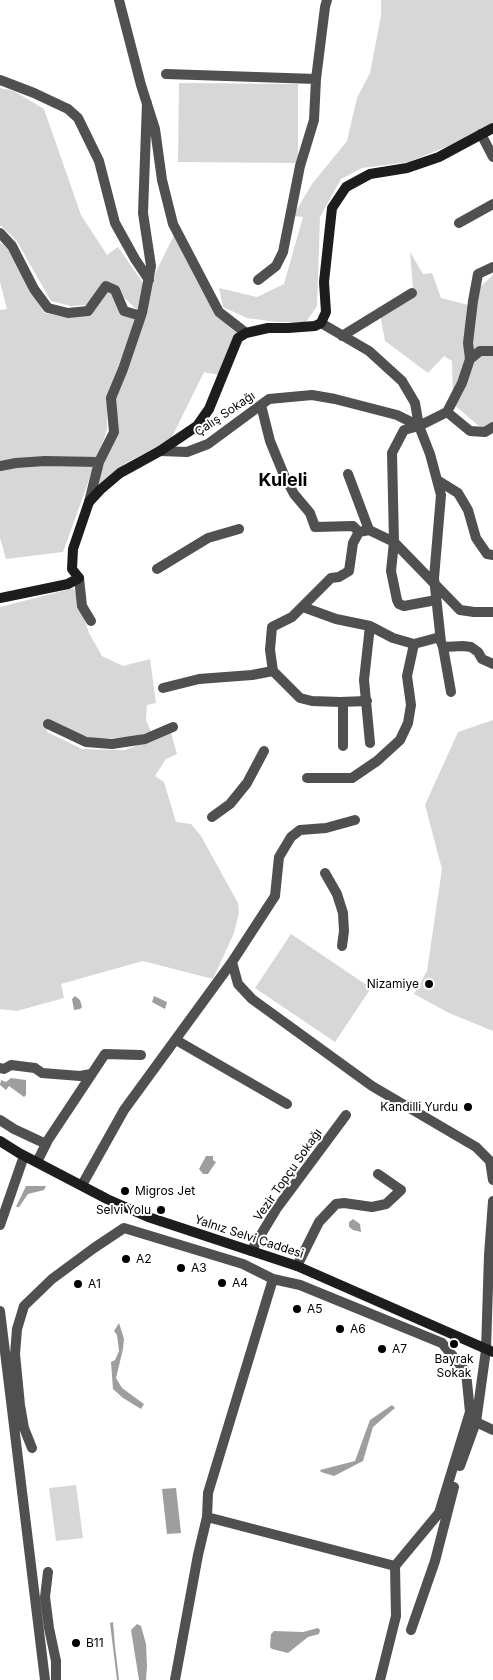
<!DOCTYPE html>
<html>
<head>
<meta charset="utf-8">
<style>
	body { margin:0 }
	canvas { display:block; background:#fff }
</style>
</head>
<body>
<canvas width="493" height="1680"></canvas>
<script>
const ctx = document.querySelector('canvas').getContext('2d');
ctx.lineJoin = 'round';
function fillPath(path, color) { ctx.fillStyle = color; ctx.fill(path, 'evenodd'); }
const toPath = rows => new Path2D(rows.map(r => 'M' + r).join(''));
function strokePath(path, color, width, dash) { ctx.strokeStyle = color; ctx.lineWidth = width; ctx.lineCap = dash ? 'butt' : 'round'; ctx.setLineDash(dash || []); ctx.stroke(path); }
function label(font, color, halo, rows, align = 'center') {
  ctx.font = font + ' Inter,sans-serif'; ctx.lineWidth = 4; ctx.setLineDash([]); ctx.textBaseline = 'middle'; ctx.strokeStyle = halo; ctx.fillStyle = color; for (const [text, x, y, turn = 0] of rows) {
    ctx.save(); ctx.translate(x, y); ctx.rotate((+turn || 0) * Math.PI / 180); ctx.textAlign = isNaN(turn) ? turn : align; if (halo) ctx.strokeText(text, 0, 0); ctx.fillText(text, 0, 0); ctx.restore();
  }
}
fillPath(toPath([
	[381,0,493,0,493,123,473,136,409,162,362,168,341,179,320,217,317,306,306,322,277,322,247,318,223,307,219,288,257,297,284,284,303,217,293,216,312,184,347,141,357,98,370,73,381,16],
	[179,83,298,84,298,163,178,162],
	[0,88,14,91,44,109,81,215,107,255,118,247,143,283,137,310,107,281,86,305,71,306,51,301,16,240,0,225],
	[175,233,216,316,241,332,219,375,204,372,171,439,126,463,95,488,101,463,117,432,115,397,153,278],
	[0,242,7,248,44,313,66,317,91,315,107,292,112,294,120,313,136,320,107,396,107,430,63,552,6,559,0,538,0,310,7,309,0,282],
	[410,252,423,274,432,273,441,298,476,307,480,287,493,275,493,427,485,431,453,404,452,361,444,356,428,373,385,341,379,308,413,289],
	[74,588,89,633,102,656,123,666,150,659,156,703,147,705,146,720,151,732,131,737,93,739,48,724,47,732,82,749,125,750,171,733,177,754,166,759,155,776,164,782,176,822,191,824,201,836,234,896,238,903,239,913,234,933,213,979,143,961,61,984,64,998,17,1011,0,1009,0,607],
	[493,720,493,1031,449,1013,414,994,427,971,442,869,425,805,458,732],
	[291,934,371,988,335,1042,255,988],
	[76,1485,83,1538,56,1541,49,1488]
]), '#d7d7d7');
fillPath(toPath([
	[75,996,80,1000,82,1007,80,1009,74,1010,72,999],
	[154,996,167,1002,165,1009,152,1002],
	[11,1078,26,1080,26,1095,24,1097,9,1086,6,1090,0,1085,1,1080,6,1082],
	[206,1156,213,1156,213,1160,216,1162,208,1174,203,1174,199,1169],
	[26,1186,46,1186,44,1190,28,1194,19,1207,16,1207],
	[353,1219,360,1224,361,1232,353,1230,349,1227,349,1222],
	[119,1323,124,1339,123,1349,116,1378,122,1388,144,1404,141,1409,123,1398,113,1389,111,1362,115,1360,119,1351,117,1335,114,1331],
	[392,1405,395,1408,373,1427,363,1461,334,1476,321,1472,320,1470,355,1461,370,1420],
	[176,1488,181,1533,167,1534,162,1489],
	[113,1622,115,1646,119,1680,117,1680,110,1623],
	[137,1624,141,1626,146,1644,147,1666,146,1680,139,1680,131,1630],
	[318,1628,320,1630,319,1634,308,1637,288,1653,272,1649,270,1647,271,1634,274,1631,303,1632]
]), '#9e9e9e');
strokePath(toPath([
	[119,0,141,85,155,129,162,180,173,224,219,312,246,333],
	[166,74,316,79,314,120,300,166,283,252,276,266,258,280],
	[316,79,325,7,327,0],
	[0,80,34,93,68,109,78,118,99,161,115,223,135,259,149,280],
	[481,134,493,157],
	[459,223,493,204],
	[0,233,12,246,34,289,48,308,68,313,88,311,106,286,115,290,124,311,141,316],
	[321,323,369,351,402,381,415,403,419,426,430,454,441,495,434,578,441,642,443,647,463,646,471,647,478,652,482,659,493,664],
	[342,336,412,293],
	[470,359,480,351,493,351],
	[261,405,270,441,284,475,294,494,310,513,315,527,353,526,359,532],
	[447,412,462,383,470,359,468,343,473,301,478,274,493,267],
	[160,451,187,452,208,444,269,399,312,395,335,399,397,415,419,426],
	[0,466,16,463,45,461,99,462],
	[348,474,369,530],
	[437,480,458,493,468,510,476,538,487,554,493,555],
	[89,502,99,462,114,432,111,398,123,369,142,313,151,266,143,213,147,103],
	[157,569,208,538,239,529],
	[79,578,82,606,91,621],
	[436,600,404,606,399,604,397,600,391,571,394,542,392,453,404,430,419,426,447,412,470,431,485,432,493,427],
	[303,607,336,619,370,626,393,638,414,644,440,637],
	[370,626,364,680,370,743],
	[443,647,451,692],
	[163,688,199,679,252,675,273,671],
	[367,701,340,702,312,701,300,698,273,671,270,650,272,627,292,617,331,578,339,577,349,571,353,543,359,532,369,530,394,542,460,610,474,612,493,612],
	[48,724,86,742,112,744,145,739,173,727],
	[343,746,343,702],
	[307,778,352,778,377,761,400,740,408,723,411,705,407,676,414,644],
	[212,817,230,804,247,783,264,751],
	[325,873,337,894,343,913,344,931,342,946],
	[232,962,238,984,252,999,372,1086,476,1147,490,1161,493,1180],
	[176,1040,287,1104],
	[0,1068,4,1069,11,1065,35,1068,42,1073,80,1076,91,1074],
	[0,1120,14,1129,46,1144],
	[37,1162,48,1140,105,1054,141,1055],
	[82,1185,124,1110,232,962,275,896,279,857,291,837,300,830,326,828,355,820],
	[0,1225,24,1156],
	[251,1251,277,1208,346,1115],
	[297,1266,319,1222,336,1204,344,1203,372,1207,386,1204,401,1190,378,1174],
	[0,1311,45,1680],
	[476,1422,493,1430],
	[32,1448,24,1428,20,1405,15,1354,17,1329,24,1306,52,1279,94,1248,124,1228,243,1264,273,1279],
	[460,1466,476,1422,486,1350,489,1255,493,1201],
	[48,1572,45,1597,49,1628,56,1661,56,1680],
	[411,1630,435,1561,454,1487],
	[175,1680,198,1555,207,1517],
	[380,1680,396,1616,395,1566,439,1513,470,1412,466,1372,442,1343,300,1285,273,1279,208,1493,207,1517,395,1566]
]), '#505050', 10);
strokePath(toPath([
	[0,598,68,584,79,578,72,569,73,549,89,502,100,490,120,473,160,451,197,426,209,409,238,338,246,333,268,328,288,328,315,326,321,323,326,312,324,282,332,208,346,187,370,174,407,168,439,157,493,128],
	[0,1141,19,1153,107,1199,148,1217,297,1266,493,1352]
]), '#1d1d1d', 10);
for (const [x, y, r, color] of [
	[429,984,5,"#000"],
	[468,1107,5,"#000"],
	[125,1191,5,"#000"],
	[161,1210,5,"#000"],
	[126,1259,5,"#000"],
	[181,1268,5,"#000"],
	[222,1283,5,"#000"],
	[78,1284,5,"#000"],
	[297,1309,5,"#000"],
	[340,1329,5,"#000"],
	[454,1344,5,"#000"],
	[382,1349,5,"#000"],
	[76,1643,5,"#000"]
]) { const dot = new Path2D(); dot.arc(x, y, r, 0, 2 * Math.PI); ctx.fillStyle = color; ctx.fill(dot); strokePath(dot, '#fff', 2); }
label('12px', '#000', '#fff', [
	["Çalış Sokağı",225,414,-34],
	["Vezir Topçu Sokağı",288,1175,-55],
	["Yalnız Selvi Caddesi",249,1237,18]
]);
label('12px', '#000', '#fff', [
	["Nizamiye",419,984,"right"],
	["Kandilli Yurdu",458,1107,"right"],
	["Migros Jet",135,1191],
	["Selvi Yolu",151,1210,"right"],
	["A2",136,1259],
	["A3",191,1268],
	["A4",232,1283],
	["A1",88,1284],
	["A5",307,1309],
	["A6",350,1329],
	["A7",392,1349],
	["Bayrak",454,1359,"center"],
	["Sokak",454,1373,"center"],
	["B11",86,1643]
], 'left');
label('bold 18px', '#000', '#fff', [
	["Kuleli",283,481]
]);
</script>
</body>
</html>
